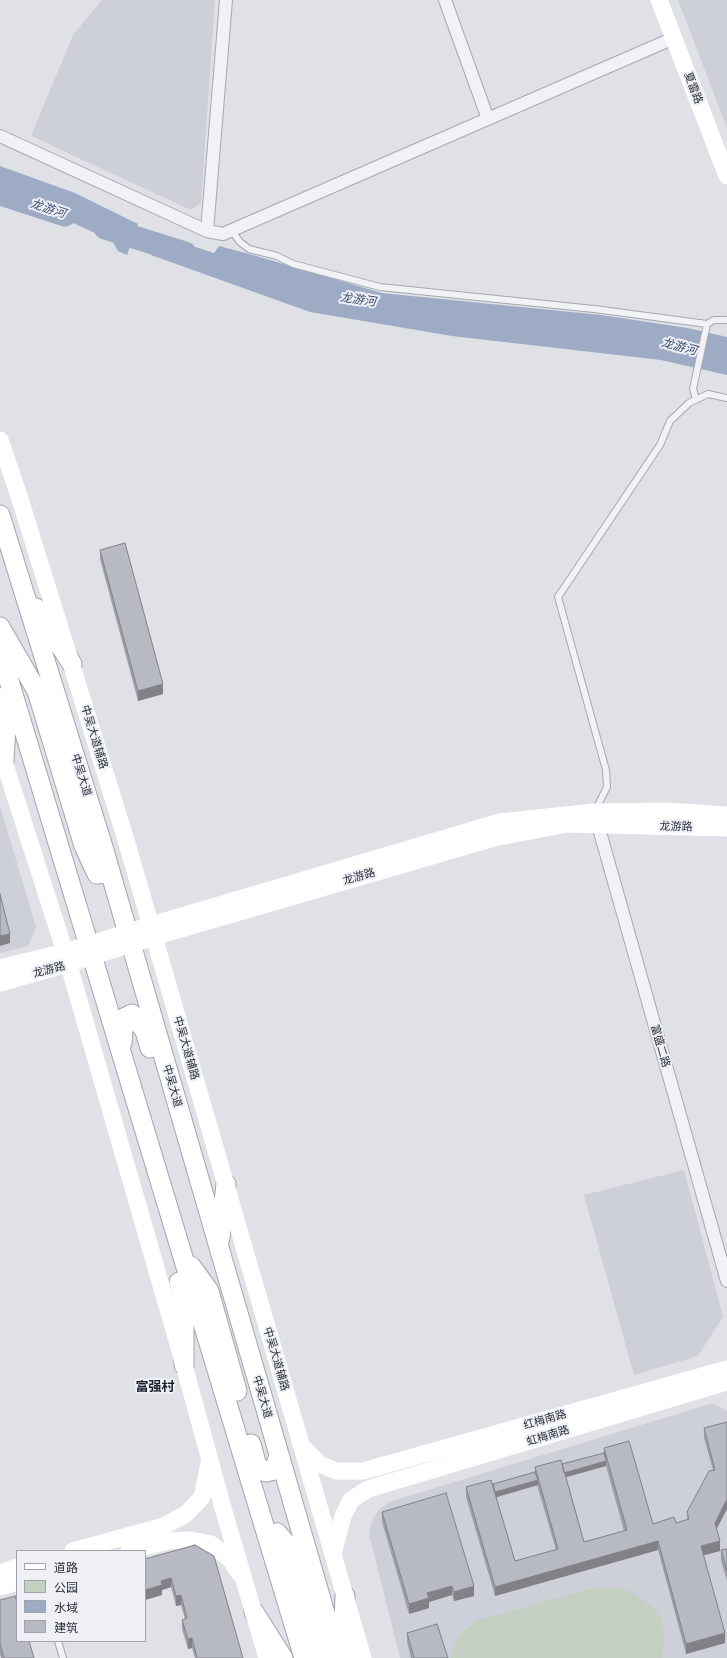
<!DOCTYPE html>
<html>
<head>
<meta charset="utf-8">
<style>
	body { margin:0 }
	#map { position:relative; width:727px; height:1658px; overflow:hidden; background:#dfe1e7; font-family:"PT Sans","Noto Sans SC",sans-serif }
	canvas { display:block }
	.legend { position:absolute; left:16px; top:1550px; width:130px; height:92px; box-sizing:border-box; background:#eef0f5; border:1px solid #a0a3ab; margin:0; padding:5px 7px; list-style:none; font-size:12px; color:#2a2f3c }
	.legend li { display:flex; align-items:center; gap:8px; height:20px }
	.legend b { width:20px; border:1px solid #a0a3ab }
</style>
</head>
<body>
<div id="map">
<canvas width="727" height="1658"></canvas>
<ul class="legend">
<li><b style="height:5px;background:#fff"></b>道路</li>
<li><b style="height:11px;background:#c3d0c1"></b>公园</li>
<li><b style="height:11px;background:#9dacc4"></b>水域</li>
<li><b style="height:11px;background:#b7bac3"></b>建筑</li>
</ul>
</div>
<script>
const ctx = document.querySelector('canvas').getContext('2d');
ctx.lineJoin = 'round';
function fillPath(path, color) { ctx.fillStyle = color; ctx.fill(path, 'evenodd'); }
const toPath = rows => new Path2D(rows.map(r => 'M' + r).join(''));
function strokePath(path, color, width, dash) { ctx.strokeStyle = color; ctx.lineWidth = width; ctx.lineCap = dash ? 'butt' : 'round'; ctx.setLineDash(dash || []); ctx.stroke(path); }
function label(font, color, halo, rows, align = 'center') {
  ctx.font = font + ' "PT Sans","Noto Sans SC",sans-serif'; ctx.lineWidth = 4; ctx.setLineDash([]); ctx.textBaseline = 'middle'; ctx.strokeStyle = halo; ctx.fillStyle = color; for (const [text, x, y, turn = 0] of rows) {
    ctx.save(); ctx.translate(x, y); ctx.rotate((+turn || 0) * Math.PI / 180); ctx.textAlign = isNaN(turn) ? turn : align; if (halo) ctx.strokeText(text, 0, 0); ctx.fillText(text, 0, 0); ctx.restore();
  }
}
fillPath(toPath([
	[102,0,215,0,201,203,191,210,31,136,73,35],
	[678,0,727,0,727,128],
	[0,806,36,927,28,946,0,953],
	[684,1170,723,1317,698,1356,634,1375,584,1195],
	[713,1403,727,1411,727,1658,400,1658,369,1534,372,1520,378,1511,389,1502]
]), '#cdd0d8');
fillPath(toPath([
	[597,1587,622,1588,636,1594,655,1609,661,1619,664,1631,664,1643,662,1658,451,1658,455,1644,461,1633,478,1620]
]), '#c3d0c1');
fillPath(toPath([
	[0,166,75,193,138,224,127,255,118,251,112,241,2,190,0,190],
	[159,235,214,253,219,246,253,255,382,293,601,315,688,328,727,337,727,375,661,360,452,336,310,312,151,255]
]), '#9dacc4');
strokePath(toPath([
	[0,194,65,215],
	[105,228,185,253]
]), '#9dacc4', 23);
const lane = toPath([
	[231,230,240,242,249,249,277,256,293,264,380,287,594,309,707,324],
	[696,399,693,389,707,324,714,320,727,320],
	[595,811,607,787,606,770,558,597,660,445,670,421,689,403,708,394,727,398],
	[58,1641,63,1658]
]);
const street = toPath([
	[445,0,488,119],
	[0,136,207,231,223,234,674,38],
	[207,231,226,0],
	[596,818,727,1281]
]);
const primary = toPath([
	[0,515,103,847,338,1658],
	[36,608,72,664],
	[0,627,37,691,84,846,97,874,104,873,103,854],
	[0,651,304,1658],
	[4,761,8,694],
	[122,1043,124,1018,132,1014,145,1031,150,1048],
	[220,1238,226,1184],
	[191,1266,209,1291,237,1391],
	[179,1282,184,1304,184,1365],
	[251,1444,257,1466,266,1472,274,1470,279,1456],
	[270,1545,272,1535,277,1533,290,1548,320,1658],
	[345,1596,343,1649,345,1657],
	[254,1612,283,1658]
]);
strokePath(lane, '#a5a8b0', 8);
strokePath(street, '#a5a8b0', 14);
strokePath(primary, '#a0a5b1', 21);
strokePath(lane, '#f1f2f6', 6);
strokePath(street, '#f1f2f6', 12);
strokePath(toPath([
	[659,0,727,176],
	[0,440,19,496,126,840,363,1658],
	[0,749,65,952,184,1365,223,1508,267,1658],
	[0,968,65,952,151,925,500,822,594,812,667,811,727,815],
	[0,983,68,964,154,937,494,838,567,824,727,828],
	[304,1448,319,1464,336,1471,363,1471,727,1369],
	[73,1551,164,1526,186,1514,202,1497,209,1464],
	[129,1551,168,1541,191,1540,211,1544,230,1559,239,1573],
	[333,1554,343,1516,351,1500,368,1489,727,1382],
	[0,1573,17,1567],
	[0,1587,17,1582]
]), '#fff', 17);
strokePath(primary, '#fff', 19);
fillPath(toPath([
	[100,550,163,694,138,701,100,559],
	[704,1428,727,1509,716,1529,720,1551,703,1555,725,1643,686,1654,658,1550,495,1596,466,1497,466,1487,493,1484,535,1472,535,1467,562,1464,604,1453,604,1448,653,1524,676,1523,687,1520,687,1512,713,1470,704,1438],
	[606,1466,624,1531,584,1542,566,1477],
	[537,1485,556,1550,515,1561,496,1497],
	[382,1512,474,1596,454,1601,452,1595,429,1602,429,1608,409,1614,382,1522],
	[195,1545,243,1658,195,1658,192,1648,188,1649,182,1629,182,1620,185,1619,181,1605,176,1606,171,1587,162,1590,162,1595,145,1600,145,1559],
	[727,1549,727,1581,721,1560,721,1550],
	[0,1600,34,1658,1,1658,0,1654],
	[407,1633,448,1658,411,1658,407,1642]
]), '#9da0a8');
fillPath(toPath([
	[163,684,163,694,138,701,138,691],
	[10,934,10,943,0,946,0,936],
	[606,1461,606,1466,563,1478,563,1473],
	[538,1480,538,1485,494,1498,494,1493],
	[727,1499,727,1509,715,1532,715,1523],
	[658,1541,658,1550,495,1596,495,1587],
	[720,1541,720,1551,701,1556,701,1546],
	[171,1578,171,1587,162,1590,162,1595,145,1600,145,1590,161,1581],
	[452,1586,452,1595,429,1602,429,1608,409,1614,409,1604,427,1593],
	[474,1586,474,1596,454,1601,454,1592],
	[181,1595,181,1605,176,1606,176,1596],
	[725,1633,725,1643,686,1654,686,1644],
	[192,1638,192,1648,188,1649,188,1639]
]), '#808288');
const building = toPath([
	[125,543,163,684,138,691,100,550,125,543],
	[0,894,10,934,0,936,0,894],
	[727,1422,727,1499,715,1523,720,1541,701,1546,725,1633,686,1644,658,1541,495,1587,466,1487,491,1480,515,1561,558,1549,535,1467,561,1460,584,1542,627,1530,604,1448,629,1441,653,1524,674,1517,676,1523,689,1519,687,1512,709,1471,715,1470,704,1428,727,1422],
	[604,1453,606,1461,564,1473,562,1464,604,1453],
	[535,1472,538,1480,495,1492,493,1484,535,1472],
	[446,1493,474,1586,454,1592,452,1586,427,1593,429,1598,409,1604,382,1512,446,1493],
	[195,1545,214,1556,243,1658,197,1658,192,1638,188,1639,182,1620,187,1618,181,1595,176,1596,171,1578,161,1581,162,1585,145,1590,145,1559,195,1545],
	[727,1549,727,1571,721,1550,727,1549],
	[15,1596,17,1602,17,1641,29,1641,34,1658,4,1658,0,1644,0,1600,15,1596],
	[437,1624,448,1658,414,1658,407,1633,437,1624]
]);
fillPath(building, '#b7bac3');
strokePath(building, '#808288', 1);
label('11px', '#2a2f3c', '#eef0f5', [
	["夏雷路",693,88,69],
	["中吴大道辅路",94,737,73],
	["中吴大道",81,775,73],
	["龙游路",676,827,1],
	["龙游路",359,877,-16],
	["龙游路",49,970,-15],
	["富盛二路",660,1046,74],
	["中吴大道辅路",186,1048,74],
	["中吴大道",172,1086,74],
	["中吴大道辅路",276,1359,74],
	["中吴大道",262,1397,74],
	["红梅南路",545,1420,-16],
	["虹梅南路",548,1436,-17]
]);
label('italic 12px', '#384a6c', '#eef0f5', [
	["龙游河",48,209,18],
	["龙游河",358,300,8],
	["龙游河",679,347,15]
]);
label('bold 13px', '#1c202d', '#eef0f5', [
	["富强村",155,1387]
]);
</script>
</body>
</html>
